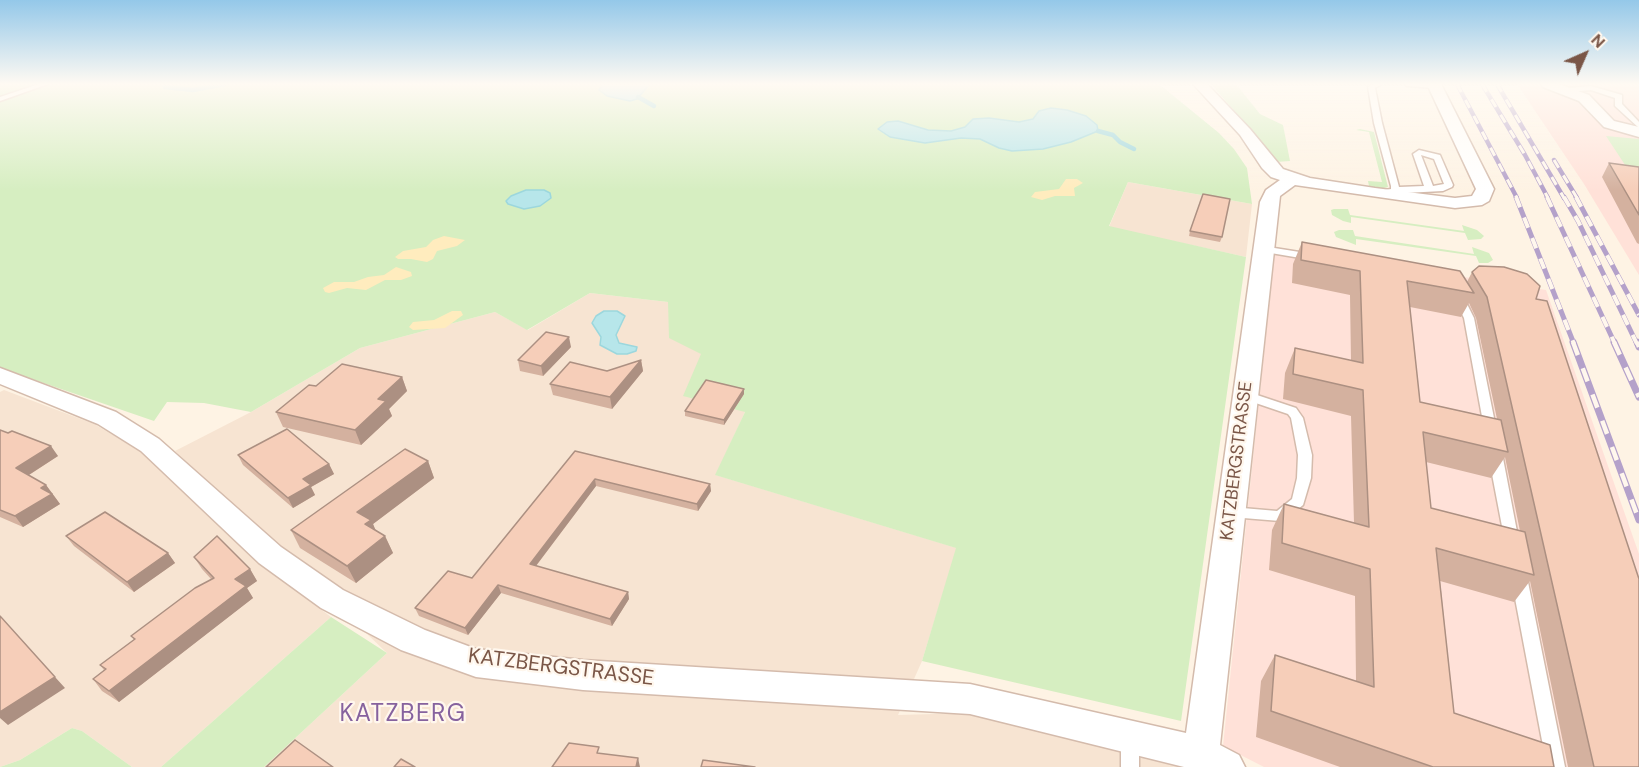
<!DOCTYPE html>
<html>
<head>
<meta charset="utf-8">
<style>
	body { margin:0 }
	#map { position:relative; width:1639px; height:767px; overflow:hidden; background:#fef3e4; font-family:"DM Sans",sans-serif }
	canvas { display:block }
	.north { position:absolute; left:1555px; top:24px; width:60px; height:60px; -webkit-text-stroke:4px #fff7ed; paint-order:stroke; rotate:45deg; font-size:16px; font-weight:700; line-height:24px; text-align:center; color:#7a5647 }
	.north::after { content:''; display:block; margin:auto; width:21px; height:27px; background:#7a5647; clip-path:polygon(50% 0,100% 100%,50% 72%,0 100%) }
</style>
</head>
<body>
<div id="map">
<canvas width="1639" height="767"></canvas>
<div class="north">N</div>
</div>
<script>
const ctx = document.querySelector('canvas').getContext('2d');
ctx.lineJoin = 'round';
function fillPath(path, color) { ctx.fillStyle = color; ctx.fill(path, 'evenodd'); }
const toPath = rows => new Path2D(rows.map(r => 'M' + r).join(''));
function strokePath(path, color, width, dash) { ctx.strokeStyle = color; ctx.lineWidth = width; ctx.lineCap = dash ? 'butt' : 'round'; ctx.setLineDash(dash || []); ctx.stroke(path); }
function label(font, color, halo, rows, align = 'center') {
  ctx.font = font + ' "DM Sans",sans-serif'; ctx.lineWidth = 4.5; ctx.setLineDash([]); ctx.textBaseline = 'middle'; ctx.strokeStyle = halo; ctx.fillStyle = color; for (const [text, x, y, turn = 0] of rows) {
    ctx.save(); ctx.translate(x, y); ctx.rotate((+turn || 0) * Math.PI / 180); ctx.textAlign = isNaN(turn) ? turn : align; if (halo) ctx.strokeText(text, 0, 0); ctx.fillText(text, 0, 0); ctx.restore();
  }
}
fillPath(toPath([
	[1128,182,1252,204,1246,257,1109,227],
	[590,293,668,302,701,354,745,412,716,475,957,548,922,661,898,715,971,713,1088,738,1180,767,264,767,387,653,175,451,251,412,360,348,495,312,528,330],
	[4,390,94,424,141,451,259,563,331,617,161,767,132,767,82,731,72,728,20,760,0,767,0,392]
]), '#f7e4d2');
fillPath(toPath([
	[1517,84,1639,84,1639,275,1584,184],
	[1275,247,1546,290,1639,554,1639,767,1264,767,1223,746]
]), '#ffe1d8');
fillPath(toPath([
	[0,84,1159,84,1219,133,1234,149,1247,168,1252,204,1128,182,1109,226,1246,257,1181,721,922,661,956,548,715,475,745,412,683,396,701,354,669,338,668,302,590,293,527,330,495,312,360,348,251,412,204,403,167,402,154,421,0,368],
	[1211,84,1236,84,1260,114,1283,125,1290,161,1276,162,1264,145],
	[1360,129,1374,132,1388,187,1379,189,1369,186,1368,181,1382,182,1369,132,1356,130],
	[1606,136,1639,139,1639,175,1631,174],
	[1334,209,1348,209,1350,215,1464,231,1462,225,1477,230,1484,236,1481,239,1468,240,1465,233,1351,217,1351,223,1343,221,1332,215,1331,210],
	[1339,230,1353,230,1355,236,1474,254,1472,247,1489,253,1493,260,1488,263,1479,263,1476,256,1356,239,1356,245,1336,237,1334,232],
	[331,617,387,653,264,767,161,767],
	[72,728,82,731,132,767,0,767,20,760]
]), '#d6eec1');
fillPath(toPath([
	[1066,179,1077,179,1083,183,1074,188,1075,196,1055,196,1042,200,1031,197,1035,192,1059,189],
	[444,236,465,240,457,246,437,251,433,259,427,262,411,259,398,259,395,257,403,251,426,247,433,240],
	[396,267,411,272,412,276,401,280,385,280,366,290,347,288,329,293,325,292,323,288,334,282,354,282,368,277,384,275],
	[452,311,461,311,463,315,445,328,413,330,409,327,413,322,434,320]
]), '#ffecbe');
const water = toPath([
	[603,84,650,84,637,99,630,101,607,96,599,90,603,84],
	[1051,108,1067,110,1086,116,1097,125,1098,131,1071,142,1043,149,1012,151,999,148,980,139,961,138,925,143,890,137,878,129,887,122,898,121,928,130,951,131,965,127,973,119,989,118,1019,122,1033,119,1039,111,1051,108],
	[526,190,544,190,550,193,551,198,540,206,524,209,508,204,506,201,511,196,526,190],
	[604,311,617,311,625,316,616,335,619,343,637,347,636,351,627,354,617,354,600,345,601,337,592,323,596,316,604,311]
]);
fillPath(water, '#b7e6ea');
strokePath(water, '#9cd7dd', 1.5);
strokePath(toPath([
	[165,87,193,90,225,84],
	[638,97,654,106],
	[1098,131,1113,135,1120,142,1134,149]
]), '#9cd7dd', 4.5);
const service = toPath([
	[39,84,48,84,0,101,0,97,39,84],
	[1374,84,1382,84,1375,88,1382,123,1399,187,1424,186,1413,154,1419,150,1440,155,1453,185,1452,187,1443,191,1385,194,1385,190,1391,189,1391,186,1374,123,1368,87,1374,84],
	[1421,155,1434,159,1444,184,1433,186,1421,155],
	[1404,84,1431,84,1438,86,1435,88,1407,86,1404,84],
	[1591,86,1622,95,1622,104,1639,122,1639,128,1615,106,1615,98,1591,90,1567,92,1563,90,1567,88,1591,86],
	[1262,246,1312,254,1317,257,1312,260,1259,251,1259,247,1262,246],
	[1458,293,1463,296,1474,318,1497,433,1491,437,1485,433,1464,318,1453,296,1458,293],
	[1245,391,1296,408,1303,418,1312,455,1311,478,1303,505,1285,520,1280,521,1231,517,1226,516,1224,512,1226,508,1231,507,1277,511,1292,499,1297,478,1298,455,1291,418,1288,414,1241,398,1239,395,1241,392,1245,391],
	[1495,449,1500,450,1502,453,1519,542,1517,546,1512,548,1507,546,1505,542,1488,453,1490,450,1495,449],
	[1519,571,1524,573,1527,577,1565,767,1547,767,1511,577,1514,573,1519,571],
	[1130,730,1136,732,1139,738,1139,767,1121,767,1121,738,1124,732,1130,730]
]);
const minor = toPath([
	[1193,84,1207,84,1250,129,1283,169,1310,178,1375,188,1455,198,1472,196,1476,189,1427,84,1441,84,1494,189,1489,201,1482,205,1455,208,1295,185,1280,196,1220,745,1239,755,1245,767,1184,767,970,714,583,690,476,677,401,650,321,608,259,563,141,451,98,424,0,384,0,368,116,412,159,439,281,547,343,590,425,630,476,649,583,660,970,684,1186,733,1260,202,1266,190,1280,180,1271,177,1262,168,1240,135,1193,84],
	[1541,84,1559,84,1589,95,1614,121,1639,127,1639,137,1604,127,1579,101,1543,87,1541,84]
]);
strokePath(service, '#d4bbac', 3);
strokePath(minor, '#d4bbac', 3);
fillPath(service, '#fff');
fillPath(minor, '#fff');
const railFar2 = toPath([
	[1457,84,1517,198],
	[1482,84,1525,155,1548,198],
	[1497,84,1564,198],
	[1554,160,1577,198]
]);
const railFar1 = toPath([
	[1516,197,1574,344],
	[1547,197,1615,344],
	[1564,197,1578,221,1637,344],
	[1576,197,1639,315]
]);
const rail = toPath([
	[1573,342,1639,520],
	[1614,342,1639,397],
	[1637,342,1639,347]
]);
strokePath(railFar2, '#b4a1ca', 4.5);
strokePath(railFar1, '#b4a1ca', 5);
strokePath(rail, '#b4a1ca', 7);
strokePath(railFar2, '#fff7ed', 3, [9]);
strokePath(railFar1, '#fff7ed', 4, [11]);
strokePath(rail, '#fff7ed', 4.5, [14]);
fillPath(toPath([
	[1609,163,1639,167,1639,244,1637,243,1602,177],
	[1190,231,1222,237,1220,242,1189,236],
	[1302,242,1467,282,1472,272,1536,299,1639,767,1568,767,1530,581,1514,602,1440,581,1454,713,1554,767,1340,767,1256,737,1261,681,1275,655,1356,681,1355,596,1269,570,1272,530,1284,504,1354,523,1351,416,1283,399,1285,373,1295,348,1351,361,1350,295,1292,283,1293,264],
	[1469,303,1476,318,1497,419,1420,402,1410,307,1461,317],
	[1505,457,1520,531,1431,508,1426,462,1491,478],
	[571,347,543,376,520,371,518,360],
	[641,360,643,371,612,409,553,395,550,384,607,371],
	[402,377,407,391,389,409,392,416,361,445,283,427,276,412,316,386],
	[744,394,724,425,685,416,685,411],
	[0,430,58,456,29,475,46,485,60,504,23,527,0,517],
	[575,451,710,484,711,491,698,511,596,486,536,566,628,592,629,599,612,626,501,593,468,635,419,616,415,608,472,578],
	[238,455,329,464,334,474,311,487,315,495,293,508,243,465],
	[428,461,434,478,373,524,375,530,385,536,393,553,356,583,300,548,291,530],
	[66,536,168,553,175,563,134,592,74,546],
	[194,557,250,569,257,581,247,588,253,598,119,702,102,691,93,679,104,670,100,665,134,640,131,636,211,579,202,569]
]), '#d4b19f');
fillPath(toPath([
	[569,337,571,347,543,376,541,366],
	[641,360,643,371,612,409,610,397],
	[402,377,407,391,389,409,392,416,361,445,355,430,378,399],
	[744,389,744,394,724,425,724,420],
	[51,446,58,456,24,478,16,468],
	[428,461,434,478,373,524,379,538,373,542,357,512],
	[329,464,334,474,311,487,315,495,293,508,288,498,303,479],
	[595,479,596,486,532,571,530,564],
	[710,484,711,491,698,511,697,504],
	[46,485,60,504,23,527,15,516,41,488],
	[385,536,393,553,356,583,347,566],
	[168,553,175,563,134,592,127,582],
	[250,569,257,581,247,588,253,598,119,702,109,691,235,579],
	[498,585,501,593,468,635,465,628],
	[628,592,629,599,612,626,610,619],
	[55,677,65,688,8,725,0,718,0,712],
	[638,758,640,767,636,767]
]), '#ac9082');
const building = toPath([
	[1609,163,1639,167,1639,215,1609,163],
	[1203,194,1230,199,1222,237,1190,231,1203,194],
	[1302,242,1460,271,1474,293,1407,281,1420,402,1501,420,1508,452,1423,432,1431,508,1525,532,1534,575,1436,548,1454,713,1550,745,1554,767,1433,767,1271,711,1275,655,1374,687,1370,569,1282,543,1284,504,1369,527,1363,390,1293,374,1295,348,1363,363,1360,271,1301,260,1302,242],
	[1479,266,1504,267,1527,274,1540,286,1536,299,1547,301,1639,579,1639,767,1594,767,1487,297,1472,272,1479,266],
	[546,332,569,337,541,366,518,360,546,332],
	[641,360,610,397,550,384,570,362,607,371,641,360],
	[342,364,402,377,378,399,386,401,355,430,276,412,309,385,316,386,342,364],
	[706,380,744,389,724,420,685,411,706,380],
	[287,429,329,464,303,479,311,485,288,498,238,455,287,429],
	[0,430,8,433,12,431,51,446,16,468,46,485,41,488,52,494,15,516,0,510,0,430],
	[405,449,428,461,357,512,371,520,365,524,385,536,347,566,291,530,405,449],
	[575,451,710,484,697,504,595,479,530,564,628,592,610,619,498,585,465,628,415,608,448,571,472,578,575,451],
	[105,512,168,553,127,582,66,536,105,512],
	[217,536,250,569,235,579,246,586,109,691,93,679,106,669,100,665,135,639,131,636,195,588,214,578,194,557,217,536],
	[0,616,55,677,0,712,0,616],
	[295,740,333,767,266,767,295,740],
	[569,743,599,747,597,753,638,758,636,767,552,767,569,743],
	[401,759,415,767,394,767,401,759],
	[703,760,755,767,701,767,703,760]
]);
fillPath(building, '#f6ceb9');
strokePath(building, '#ac9082', 1.5);
const sky = ctx.createLinearGradient(0, 0, 0, 191);
sky.addColorStop(0, '#94c8e9');
sky.addColorStop(0.44, '#fffaf3');
sky.addColorStop(1, '#fffaf300');
ctx.fillStyle = sky;
ctx.fillRect(0, 0, 1639, 191);
label('18px', '#7a5647', '#fff7ed', [
	["KATZBERGSTRASSE",1237,461,-83]
]);
label('21px', '#7a5647', '#fff7ed', [
	["KATZBERGSTRASSE",561,668,7]
]);
ctx.letterSpacing = '1.5px';
label('24px', '#86629e', '#fff7ed', [
	["KATZBERG",403,715]
]);
ctx.letterSpacing = '0px';
</script>
</body>
</html>
